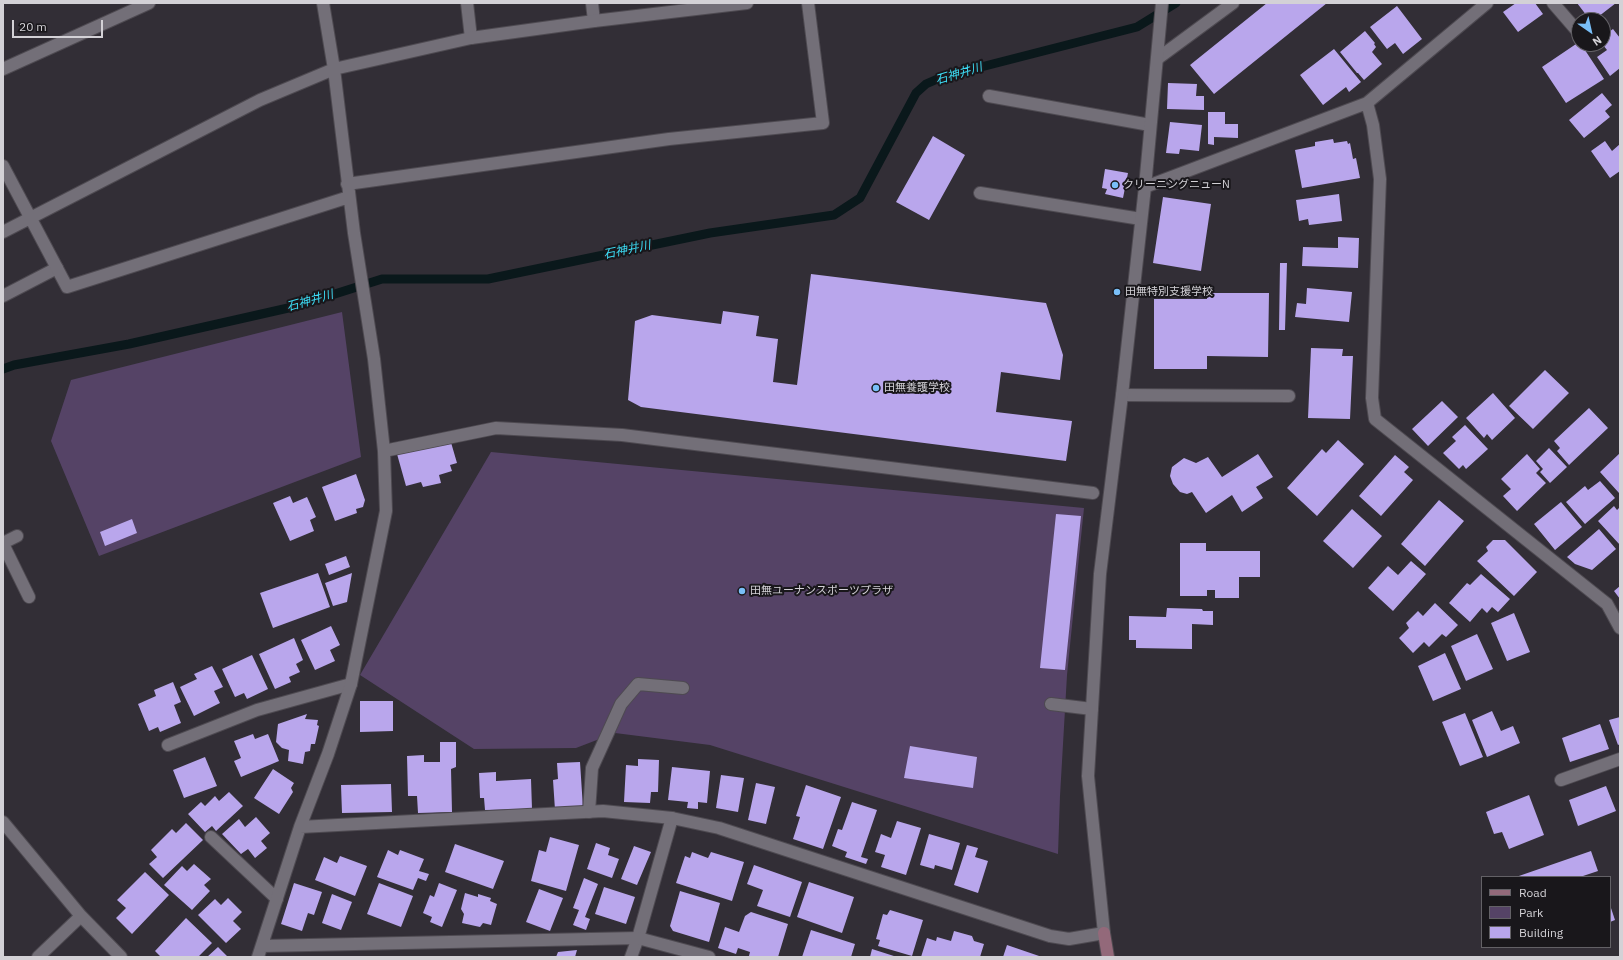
<!DOCTYPE html>
<html>
<head>
<meta charset="utf-8">
<style>
	body { margin:0 }
	#map { position:relative; width:1623px; height:960px; overflow:hidden; background:#322e36; font-family:"IBM Plex Sans",sans-serif }
	canvas { display:block }
	.frame { position:absolute; inset:0; border:4px solid #d3d1d6; pointer-events:none }
	.legend { position:absolute; left:1481px; top:876px; width:130px; height:72px; box-sizing:border-box; background:#19171b; border:1px solid #636166; margin:0; padding:5px 7px; list-style:none; font-size:12px; color:#d3d1d6 }
	.legend li { display:flex; align-items:center; gap:8px; height:20px }
	.legend b { width:20px; border:1px solid #636166 }
	.north { position:absolute; left:1571px; top:12px; width:40px; height:40px; box-sizing:border-box; background:#19171b; border:1px solid #636166; border-radius:50%; rotate:146deg; font-size:11px; font-weight:700; line-height:16px; text-align:center; color:#d3d1d6 }
	.north::after { content:''; display:block; margin:auto; width:14px; height:18px; background:#79bff8; clip-path:polygon(50% 0,100% 100%,50% 72%,0 100%) }
	.scale { position:absolute; left:12px; top:20px; width:91px; height:18px; box-sizing:border-box; border:2px solid #d3d1d6; border-top:0; padding-left:5px; font-size:12px; line-height:14px; white-space:nowrap; color:#d3d1d6; -webkit-text-stroke:3px #19171b; paint-order:stroke }
</style>
</head>
<body>
<div id="map">
<canvas width="1623" height="960"></canvas>
<div class="frame"></div>
<ul class="legend">
<li><b style="height:5px;background:#93697a"></b>Road</li>
<li><b style="height:11px;background:#554366"></b>Park</li>
<li><b style="height:11px;background:#b9a6ec"></b>Building</li>
</ul>
<div class="north">N</div>
<div class="scale">20 m</div>
</div>
<script>
const ctx = document.querySelector('canvas').getContext('2d');
ctx.lineJoin = 'round';
function fillPath(path, color) { ctx.fillStyle = color; ctx.fill(path, 'evenodd'); }
const toPath = rows => new Path2D(rows.map(r => 'M' + r).join(''));
function strokePath(path, color, width, dash) { ctx.strokeStyle = color; ctx.lineWidth = width; ctx.lineCap = dash ? 'butt' : 'round'; ctx.setLineDash(dash || []); ctx.stroke(path); }
function label(font, color, halo, rows, align = 'center') {
  ctx.font = font + ' "IBM Plex Sans","Noto Sans JP",sans-serif'; ctx.lineWidth = 4; ctx.setLineDash([]); ctx.textBaseline = 'middle'; ctx.strokeStyle = halo; ctx.fillStyle = color; for (const [text, x, y, turn = 0] of rows) {
    ctx.save(); ctx.translate(x, y); ctx.rotate((+turn || 0) * Math.PI / 180); ctx.textAlign = isNaN(turn) ? turn : align; if (halo) ctx.strokeText(text, 0, 0); ctx.fillText(text, 0, 0); ctx.restore();
  }
}
fillPath(toPath([
	[342,312,361,457,99,556,51,441,71,380],
	[491,452,1084,508,1067,675,1060,796,1058,854,710,745,615,733,576,748,474,749,360,675]
]), '#554366');
strokePath(toPath([
	[3,369,14,365,129,344,297,306,382,279,488,279,710,233,834,215,860,198,916,93,926,84,942,77,1137,27,1176,3]
]), '#0a181b', 9);
fillPath(toPath([
	[1267,3,1327,3,1214,94,1190,65],
	[1516,3,1535,3,1543,14,1518,32,1503,12],
	[1577,3,1616,3,1594,20,1590,20],
	[1397,6,1422,39,1403,54,1395,43,1387,49,1370,27],
	[1613,29,1620,38,1620,68,1610,76,1597,57,1607,50,1603,45,1603,36],
	[1365,31,1375,43,1374,44,1376,47,1372,52,1382,64,1364,80,1358,73,1357,73,1340,52],
	[1579,42,1579,44,1581,44,1604,79,1566,103,1542,67],
	[1334,49,1361,82,1349,92,1346,87,1323,105,1300,75],
	[1168,83,1197,84,1196,96,1204,96,1204,110,1167,109],
	[1602,93,1612,105,1605,111,1610,117,1584,138,1569,120],
	[1208,112,1225,112,1225,124,1238,124,1238,138,1214,137,1214,145,1208,144],
	[1170,122,1202,125,1199,151,1180,149,1179,154,1166,153],
	[933,136,965,155,929,220,896,202],
	[1333,139,1334,143,1347,141,1348,144,1350,143,1353,159,1356,158,1360,178,1302,188,1295,150,1315,146,1315,142],
	[1605,141,1612,151,1620,144,1620,171,1610,178,1591,151],
	[1105,169,1128,173,1123,198,1105,194,1107,189,1102,188],
	[1339,194,1342,221,1309,225,1308,219,1299,221,1296,200],
	[1163,197,1211,204,1201,271,1153,263],
	[1338,237,1359,238,1358,268,1302,266,1303,247,1338,248],
	[1280,263,1287,263,1285,330,1279,330],
	[811,274,1046,303,1063,355,1060,380,1001,372,996,412,1072,421,1066,461,641,407,628,400,635,321,652,315,721,324,723,311,759,316,756,336,778,339,773,382,797,385],
	[1307,288,1352,292,1349,322,1295,317,1297,303,1306,304],
	[1207,293,1269,293,1268,357,1207,356,1207,369,1154,369,1154,299,1207,299],
	[1311,348,1343,349,1342,356,1353,356,1350,419,1308,418],
	[1545,370,1569,393,1533,429,1509,406],
	[1493,393,1515,418,1492,440,1487,434,1484,438,1466,418],
	[1442,401,1458,417,1428,446,1412,429],
	[1589,408,1608,428,1569,465,1557,451,1560,448,1554,441],
	[1465,425,1488,449,1466,469,1463,465,1459,469,1443,453,1456,441,1452,437],
	[450,439,457,463,450,465,452,471,439,475,441,483,423,487,421,482,406,486,397,454],
	[1338,440,1364,464,1317,516,1287,488,1322,449,1326,453],
	[1549,448,1567,467,1550,483,1540,472,1543,469,1536,461],
	[1620,453,1620,492,1619,493,1600,472],
	[1258,454,1273,477,1256,487,1263,498,1242,512,1232,495,1206,513,1192,492,1187,494,1180,492,1173,484,1170,476,1172,467,1184,458,1196,463,1208,457,1222,477],
	[1527,454,1540,469,1536,473,1546,483,1517,511,1503,496,1511,489,1501,479],
	[1395,455,1409,467,1404,472,1413,480,1381,516,1359,496],
	[356,474,365,500,363,507,356,509,357,513,335,521,322,487],
	[1600,481,1615,498,1585,524,1566,502,1585,486,1588,490],
	[290,496,293,503,307,497,316,517,310,520,314,531,290,541,273,503],
	[1439,500,1464,521,1425,566,1401,544],
	[1561,502,1582,527,1555,550,1534,524],
	[1614,506,1617,510,1620,507,1620,545,1598,521],
	[1352,509,1382,536,1353,568,1323,541],
	[1056,514,1081,516,1065,670,1040,668],
	[132,519,137,533,105,546,100,532],
	[1599,529,1616,549,1592,570,1575,564,1567,557],
	[1493,540,1505,540,1537,572,1514,596,1477,561,1488,551,1486,547],
	[1180,543,1206,543,1206,551,1260,551,1260,577,1239,577,1239,598,1215,598,1215,590,1207,590,1207,596,1180,596],
	[346,556,350,567,329,575,325,564],
	[1411,561,1426,574,1393,611,1368,588,1388,566,1398,575],
	[318,573,330,607,273,628,260,593],
	[352,573,347,602,333,606,325,583],
	[1481,574,1510,599,1498,612,1492,607,1487,613,1482,608,1470,622,1449,603,1467,583,1470,585],
	[1620,586,1620,599,1614,591],
	[1435,603,1458,625,1446,637,1442,634,1429,647,1424,642,1413,653,1399,638,1409,628,1406,623,1418,611,1423,616],
	[1167,608,1202,609,1203,611,1213,611,1213,625,1192,624,1192,649,1136,648,1136,640,1129,640,1129,616,1166,617],
	[1514,613,1530,652,1507,661,1491,623],
	[331,626,340,645,330,650,335,661,315,670,301,640],
	[1477,634,1493,669,1466,681,1451,646],
	[294,638,303,660,296,664,300,672,289,677,291,682,275,689,259,654],
	[1445,653,1461,689,1433,701,1418,666],
	[252,655,268,689,247,699,244,693,235,697,222,669],
	[212,666,223,687,214,691,220,703,194,716,180,687,197,679,194,674],
	[173,682,181,702,174,705,181,723,160,732,158,727,149,731,138,704,156,696,154,690],
	[360,701,393,701,393,731,360,732],
	[1492,711,1501,731,1513,726,1520,743,1487,757,1472,720],
	[1465,713,1483,757,1460,766,1442,722],
	[307,714,305,719,318,720,317,725,319,726,315,744,311,744,310,751,305,752,303,764,288,761,289,750,282,748,276,742,278,724],
	[1620,717,1620,744,1618,745,1609,720],
	[1600,724,1609,749,1570,762,1562,738],
	[253,734,255,739,268,734,279,761,241,777,234,761,241,758,234,741],
	[440,742,456,742,456,767,451,769,452,812,418,813,417,796,408,796,407,756,424,755,424,762,440,762],
	[910,746,977,757,973,788,904,778],
	[205,757,217,786,184,798,173,770],
	[638,759,659,760,658,792,651,792,650,803,624,802,626,765,638,766],
	[580,762,583,808,555,810,553,780,558,779,557,763],
	[672,767,710,771,707,803,698,802,698,809,687,808,688,802,668,800],
	[273,769,294,783,291,788,293,792,279,814,254,798],
	[496,772,496,781,531,779,532,809,485,810,484,798,480,798,479,773],
	[721,775,744,778,738,812,716,808],
	[756,783,775,787,766,824,748,820],
	[391,784,392,812,342,813,341,785],
	[806,785,841,797,823,849,793,839,800,817,796,816],
	[1606,786,1616,811,1578,826,1569,800],
	[229,792,243,806,216,831,212,826,205,832,188,814,201,802,205,806,215,796,219,801],
	[1529,795,1544,835,1509,849,1502,832,1494,834,1486,812],
	[852,802,877,810,861,857,868,859,866,864,845,857,847,852,832,846,838,829,842,830],
	[256,817,270,833,261,841,267,848,255,858,248,849,241,854,222,834,239,819,245,827],
	[897,821,921,828,906,875,881,867,885,855,875,852,881,834,891,838],
	[186,823,203,840,163,878,149,864,157,857,151,850,172,829,176,833],
	[929,834,960,843,952,870,935,865,934,869,920,865],
	[550,837,579,845,566,891,531,881,539,850,546,852],
	[596,843,610,848,608,855,619,859,612,878,587,869],
	[455,844,504,861,493,889,445,872],
	[967,845,978,848,975,857,988,861,978,893,954,885],
	[634,846,651,852,637,885,621,879],
	[388,850,398,855,400,850,424,859,419,871,429,874,426,881,418,878,413,890,377,877],
	[1591,851,1598,871,1580,877,1516,877],
	[692,852,708,858,711,852,744,862,732,901,676,883,685,856,690,858],
	[340,856,367,866,355,896,315,880,324,857,337,863],
	[194,864,211,879,204,885,210,891,192,910,164,885,182,866,187,871],
	[754,865,802,882,790,917,757,906,763,890,747,884],
	[145,872,169,895,132,934,116,918,126,908,117,900],
	[584,878,598,884,585,917,590,919,586,930,573,925,579,910,573,908],
	[809,882,854,897,842,933,797,917],
	[294,883,322,892,314,915,308,913,302,931,281,924],
	[379,883,413,896,401,927,367,914],
	[439,883,457,890,442,927,430,922,432,917,423,913,430,895,434,897],
	[604,887,635,897,626,924,595,914],
	[539,889,563,898,550,931,526,922],
	[680,891,720,903,709,942,673,931,670,926],
	[465,893,478,897,478,894,491,898,490,901,497,904,491,925,483,923,480,927,462,923,464,914,461,909],
	[332,894,352,902,341,930,322,923],
	[228,898,242,912,233,921,241,929,226,943,198,915,215,899,221,905],
	[1610,905,1615,920,1610,922],
	[890,910,923,920,912,956,878,946,880,940,876,939,883,914,887,915],
	[751,912,788,924,778,957,754,957,749,956,750,952,738,948,736,954,718,948,725,927,739,932,745,916],
	[186,918,212,943,198,957,161,957,155,951],
	[811,930,855,944,851,957,802,957],
	[954,931,972,936,974,941,984,944,980,957,921,957,927,938,936,941,937,937,951,941],
	[1007,945,1042,957,1003,957],
	[218,947,228,957,207,957],
	[872,949,897,957,870,957],
	[577,950,575,957,556,957,558,952]
]), '#b9a6ec');
const lane = toPath([
	[467,3,471,38],
	[592,3,594,21],
	[1157,59,1233,3],
	[989,96,1150,125],
	[980,193,1141,219],
	[3,296,57,268],
	[1122,395,1289,396],
	[3,543,17,536],
	[3,544,29,597],
	[1051,704,1092,709],
	[168,745,257,710,351,684],
	[1561,780,1620,759],
	[589,812,592,768,621,704,638,684,683,688],
	[211,837,277,899],
	[631,957,638,938,672,818]
]);
const street = toPath([
	[1553,3,1579,33],
	[3,69,149,3],
	[1367,103,1373,125,1380,179,1372,398,1375,419,1607,604,1620,628],
	[3,166,67,287,349,197],
	[347,184,669,139,823,123,808,3],
	[1145,187,1367,103,1487,3],
	[3,232,260,100,334,69,471,38,594,21,747,3],
	[384,451,496,428,622,435,1093,493],
	[3,822,81,916,121,957],
	[300,827,603,811,672,818,719,828,1050,936,1069,939,1104,933,1088,776,1100,574,1122,395,1145,187,1162,3],
	[262,946,638,938,709,957],
	[38,957,81,916],
	[258,957,300,827,328,754,351,684,386,511,384,451,374,359,354,233,334,69,323,3]
]);
const secondary = toPath([
	[1104,933,1108,957]
]);
strokePath(lane, '#4e4a51', 14);
strokePath(street, '#4e4a51', 14);
strokePath(secondary, '#4e4a51', 14);
strokePath(lane, '#736f78', 12);
strokePath(street, '#736f78', 12);
strokePath(secondary, '#93697a', 12);
for (const [x, y, r, color] of [
	[1115,185,4,"#79bff8"],
	[1117,292,4,"#79bff8"],
	[876,388,4,"#79bff8"],
	[742,591,4,"#79bff8"]
]) { const dot = new Path2D(); dot.arc(x, y, r, 0, 2 * Math.PI); ctx.fillStyle = color; ctx.fill(dot); strokePath(dot, '#19171b', 1.5); }
label('11px', '#d3d1d6', '#19171b', [
	["クリーニングニューN",1123,185],
	["田無特別支援学校",1125,292],
	["田無養護学校",884,388],
	["田無ユーナンスポーツプラザ",750,591]
], 'left');
label('italic 12px', '#3dddf6', '#19171b', [
	["石神井川",959,74,-17],
	["石神井川",627,250,-12],
	["石神井川",310,301,-16]
]);
</script>
</body>
</html>
